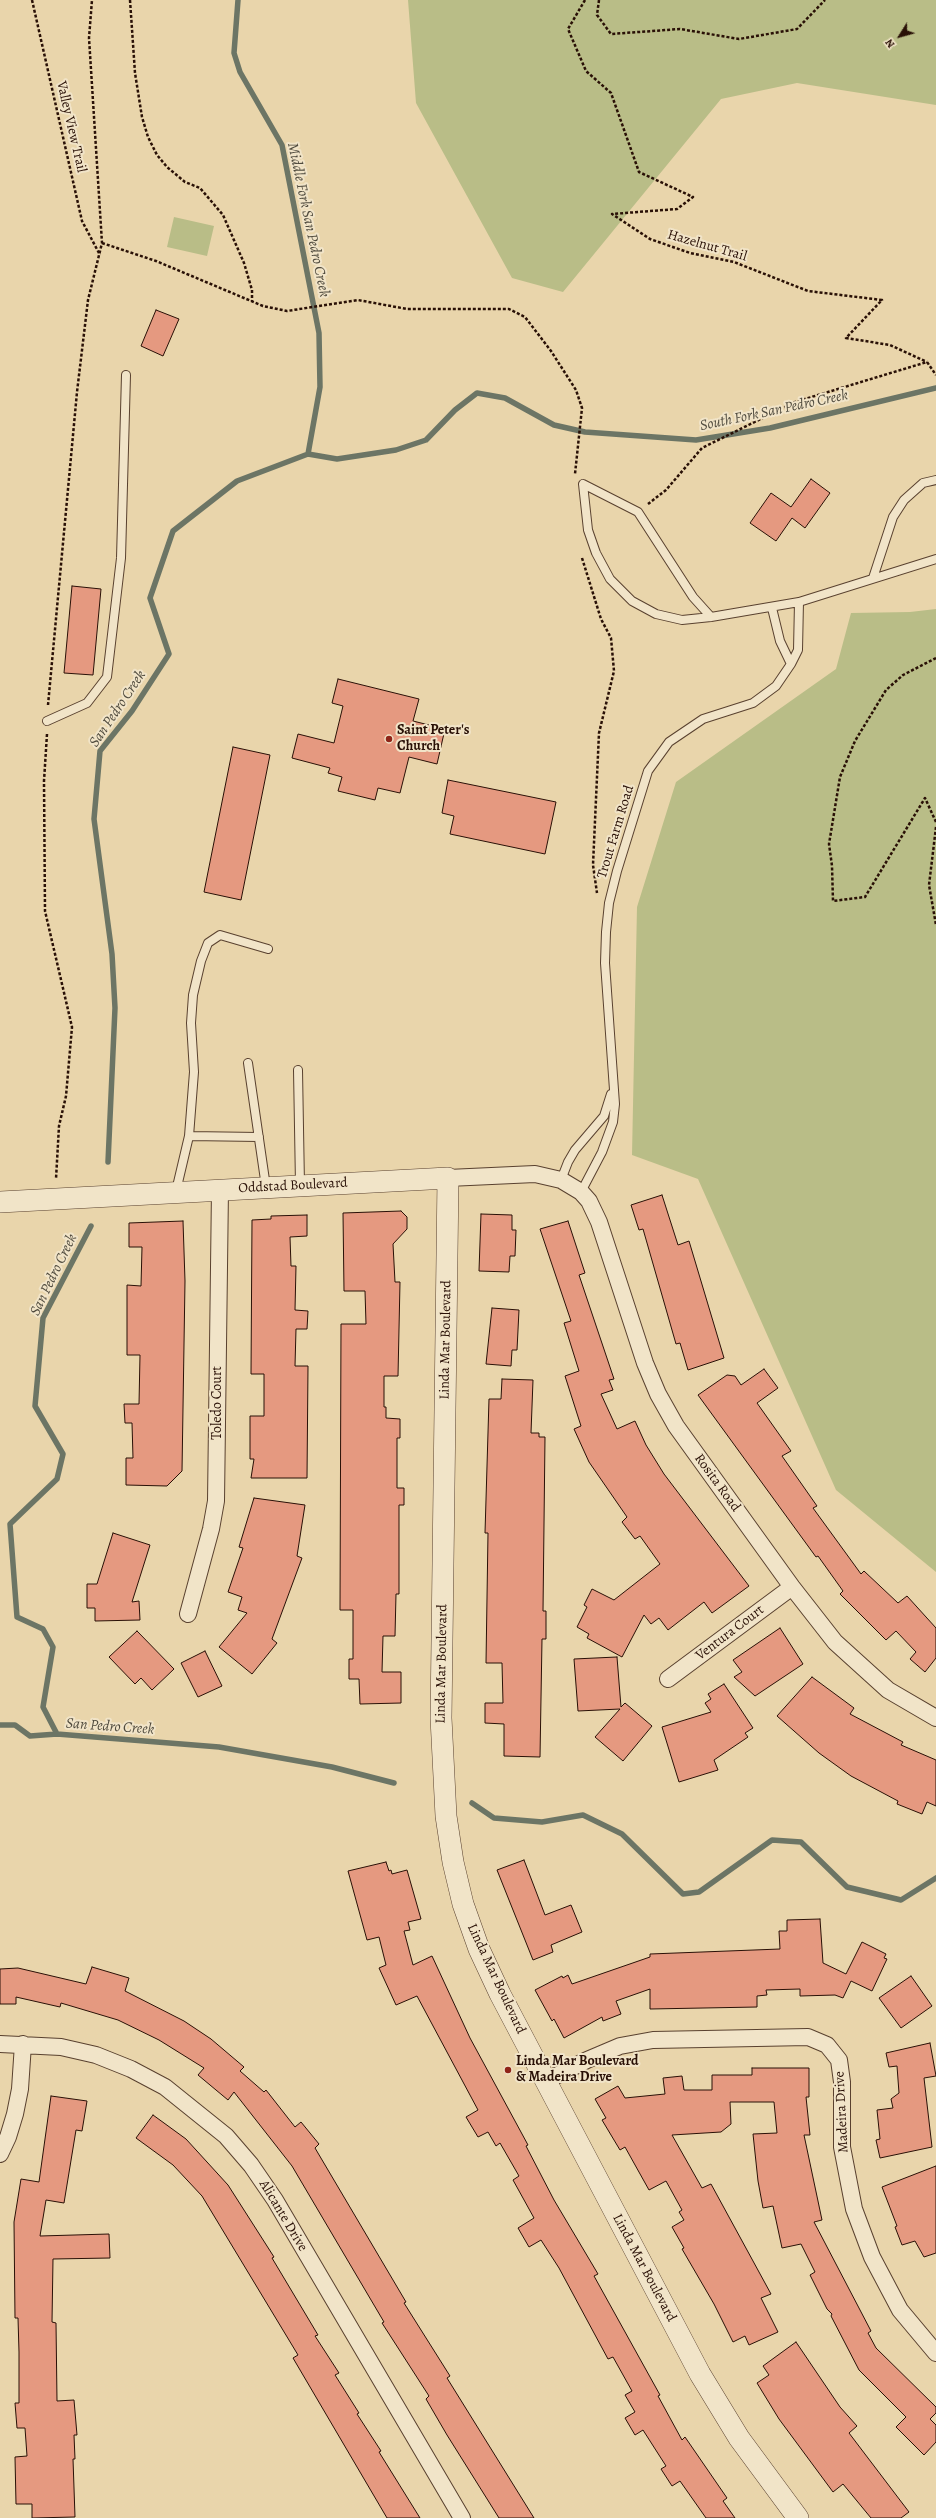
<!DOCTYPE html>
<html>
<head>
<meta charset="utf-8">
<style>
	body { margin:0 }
	#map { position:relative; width:936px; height:2518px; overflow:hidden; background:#e9d5ab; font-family:Alegreya,serif }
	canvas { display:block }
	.north { position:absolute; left:880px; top:16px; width:40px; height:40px; -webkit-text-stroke:3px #f1e4c8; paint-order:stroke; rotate:233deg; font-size:11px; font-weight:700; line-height:16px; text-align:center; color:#291006 }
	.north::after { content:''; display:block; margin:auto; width:14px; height:18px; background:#291006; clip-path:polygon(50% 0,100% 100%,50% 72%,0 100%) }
</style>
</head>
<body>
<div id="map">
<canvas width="936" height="2518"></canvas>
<div class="north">N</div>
</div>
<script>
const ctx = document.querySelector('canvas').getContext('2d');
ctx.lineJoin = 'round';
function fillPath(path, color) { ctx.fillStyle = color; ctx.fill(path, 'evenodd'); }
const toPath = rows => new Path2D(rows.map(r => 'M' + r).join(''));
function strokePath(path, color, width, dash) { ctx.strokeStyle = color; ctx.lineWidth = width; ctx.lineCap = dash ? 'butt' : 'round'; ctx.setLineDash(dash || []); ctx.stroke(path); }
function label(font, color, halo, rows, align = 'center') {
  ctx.font = font + ' Alegreya,serif'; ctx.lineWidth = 4; ctx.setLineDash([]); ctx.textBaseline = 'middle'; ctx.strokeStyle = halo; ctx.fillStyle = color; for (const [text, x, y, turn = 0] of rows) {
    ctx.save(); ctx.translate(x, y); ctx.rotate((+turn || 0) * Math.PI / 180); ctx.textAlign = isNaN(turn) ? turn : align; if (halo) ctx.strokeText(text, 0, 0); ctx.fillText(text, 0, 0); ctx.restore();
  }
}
fillPath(toPath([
	[408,0,936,0,936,105,797,83,721,99,563,292,512,278,416,103],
	[174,217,214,226,207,256,167,247],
	[936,609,936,1572,836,1490,698,1179,632,1155,637,907,676,782,836,669,851,613,910,612]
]), '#b9bd87');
strokePath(toPath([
	[238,0,234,53,240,72,282,145,319,333,320,387,308,454],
	[308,454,337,459,396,450,426,440,455,410,477,393,505,398,554,425,585,432,696,440,770,428,936,388],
	[108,1162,115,1008,112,954,94,819,100,751,132,711,169,654,150,598,173,531,237,481,308,454],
	[91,1226,43,1318,35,1406,63,1454,57,1479,10,1524,17,1617,43,1629,53,1647,43,1707,57,1734,219,1747,332,1767,394,1783],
	[0,1725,15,1725,30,1736,57,1734],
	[472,1803,494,1818,542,1822,583,1815,622,1834,683,1894,699,1892,772,1840,801,1842,847,1887,901,1900,936,1878]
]), '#6c7565', 5.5);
const building = toPath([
	[156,310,179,319,163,356,141,346,156,310],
	[811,479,830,493,805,528,792,518,776,541,750,523,771,493,791,507,811,479],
	[72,586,101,589,93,675,64,673,72,586],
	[338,679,419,699,413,721,445,729,437,764,409,757,400,793,378,788,375,800,338,791,342,777,328,773,330,768,292,758,298,734,334,743,343,706,332,703,338,679],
	[233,747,270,755,241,900,204,892,233,747],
	[448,780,556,802,545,854,450,834,454,816,442,813,448,780],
	[662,1195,678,1245,689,1241,724,1358,688,1370,680,1343,676,1344,643,1229,639,1230,631,1205,662,1195],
	[401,1211,407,1217,407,1229,393,1244,395,1282,400,1282,398,1376,384,1376,384,1407,386,1407,386,1418,400,1419,400,1438,397,1438,397,1488,404,1488,404,1505,399,1505,399,1594,396,1594,395,1636,383,1636,382,1672,401,1672,401,1703,360,1704,359,1679,349,1679,349,1659,353,1659,353,1610,340,1610,341,1324,366,1324,365,1291,344,1291,343,1213,401,1211],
	[481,1214,512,1215,512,1230,516,1230,515,1256,510,1256,509,1272,479,1271,481,1214],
	[307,1215,307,1236,290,1237,291,1266,296,1266,295,1310,308,1311,307,1329,296,1329,295,1366,308,1366,307,1478,251,1478,254,1459,250,1459,250,1416,264,1416,264,1374,251,1374,252,1220,271,1219,271,1216,307,1215],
	[183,1221,185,1281,182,1471,167,1486,126,1485,126,1458,133,1458,132,1423,125,1423,124,1404,139,1404,140,1355,127,1355,127,1285,141,1286,142,1247,129,1247,129,1223,183,1221],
	[568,1221,585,1273,579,1275,614,1379,609,1380,613,1390,601,1394,617,1429,635,1421,646,1445,664,1474,749,1586,712,1613,704,1602,668,1630,659,1618,651,1624,644,1615,622,1657,587,1638,589,1634,577,1627,587,1607,584,1605,592,1589,614,1600,660,1564,640,1536,635,1539,622,1522,627,1517,589,1462,574,1429,581,1426,565,1376,579,1371,564,1323,571,1321,540,1229,568,1221],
	[492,1308,519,1310,517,1350,512,1350,511,1366,486,1364,492,1308],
	[764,1369,778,1388,757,1403,791,1451,782,1456,817,1506,813,1508,861,1574,864,1571,898,1603,907,1596,936,1628,936,1658,925,1672,910,1659,916,1652,896,1631,886,1640,840,1594,843,1591,818,1556,816,1557,698,1395,727,1375,735,1376,741,1385,764,1369],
	[502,1379,533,1380,531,1433,539,1433,539,1437,545,1437,543,1611,546,1611,546,1639,542,1639,540,1757,504,1756,504,1724,485,1723,485,1703,503,1703,502,1663,486,1663,488,1533,485,1533,489,1399,501,1399,502,1379],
	[254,1498,305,1505,297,1556,302,1558,272,1639,277,1643,252,1674,219,1647,247,1613,238,1610,242,1597,228,1592,243,1548,239,1547,254,1498],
	[113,1533,150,1545,132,1602,139,1601,140,1620,95,1621,95,1608,87,1608,87,1584,97,1584,113,1533],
	[780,1628,803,1664,755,1696,734,1677,742,1672,733,1660,780,1628],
	[137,1631,174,1669,152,1690,141,1678,135,1684,109,1657,137,1631],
	[205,1651,222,1686,198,1697,181,1663,205,1651],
	[617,1657,621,1707,625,1703,652,1726,623,1761,595,1737,620,1709,578,1711,574,1659,617,1657],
	[812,1677,854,1708,850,1714,903,1742,901,1745,936,1760,936,1806,927,1802,922,1814,897,1804,898,1801,851,1776,819,1753,777,1716,812,1677],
	[724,1684,753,1728,745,1733,748,1737,714,1760,718,1770,679,1782,662,1727,711,1712,705,1703,711,1699,708,1694,724,1684],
	[524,1860,545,1915,571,1905,582,1932,551,1945,553,1952,533,1960,497,1870,524,1860],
	[386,1862,389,1871,391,1870,392,1874,407,1870,421,1919,408,1922,410,1930,404,1931,413,1965,432,1956,470,2038,528,2145,526,2146,554,2200,598,2274,594,2276,660,2395,658,2396,682,2440,685,2437,727,2498,723,2501,735,2518,706,2518,680,2481,672,2486,661,2469,666,2466,643,2430,635,2435,625,2418,635,2412,625,2395,632,2391,613,2357,608,2359,559,2268,541,2240,529,2247,518,2228,534,2218,513,2180,519,2176,500,2143,496,2146,488,2132,478,2137,466,2117,478,2110,417,1996,396,2005,379,1968,386,1965,379,1937,367,1940,348,1871,386,1862],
	[820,1919,823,1963,846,1974,862,1942,886,1954,884,1958,887,1959,872,1991,851,1981,843,1998,835,1995,800,1996,800,1989,766,1990,767,1995,757,1996,757,2007,650,2009,650,1989,616,2001,621,2014,603,2021,602,2017,564,2038,554,2019,552,2021,535,1990,562,1976,563,1978,568,1975,572,1984,650,1957,650,1954,780,1949,779,1931,787,1931,787,1920,820,1919],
	[92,1967,129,1978,125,1991,184,2021,211,2039,244,2067,240,2071,264,2092,266,2090,295,2127,301,2122,319,2144,315,2148,406,2302,404,2303,450,2376,447,2378,534,2518,499,2518,447,2435,426,2399,429,2396,382,2323,384,2322,292,2166,234,2092,228,2100,198,2075,204,2068,159,2040,118,2020,61,2003,60,2007,16,1997,16,2004,0,2004,0,1969,18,1968,86,1984,92,1967],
	[911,1976,932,2006,901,2028,879,1998,911,1976],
	[930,2043,936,2076,924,2078,932,2147,880,2158,876,2140,880,2139,877,2110,893,2108,891,2099,899,2093,897,2066,889,2067,886,2053,930,2043],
	[752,2068,809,2068,809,2097,806,2097,810,2135,804,2135,822,2220,814,2222,871,2331,868,2333,876,2348,936,2407,936,2413,930,2419,936,2425,936,2442,924,2455,896,2427,906,2417,859,2370,831,2316,832,2314,827,2309,810,2275,815,2272,801,2244,782,2248,773,2206,763,2208,758,2181,753,2134,777,2133,774,2102,730,2102,731,2124,721,2132,672,2135,702,2188,711,2184,771,2294,761,2298,778,2332,749,2345,745,2336,733,2342,714,2304,682,2249,684,2248,672,2227,684,2220,679,2212,682,2210,666,2181,649,2190,625,2147,620,2150,602,2120,606,2118,595,2099,618,2086,625,2098,665,2094,663,2078,682,2076,684,2090,712,2090,712,2075,752,2075,752,2068],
	[51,2096,87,2101,82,2131,76,2130,64,2203,46,2200,40,2236,109,2234,110,2258,53,2259,52,2322,56,2323,57,2401,74,2400,77,2435,74,2435,75,2459,73,2459,75,2517,32,2518,32,2504,16,2504,15,2457,27,2456,25,2428,17,2428,15,2403,19,2403,19,2352,18,2318,15,2318,14,2222,21,2179,39,2182,51,2096],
	[153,2115,186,2139,228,2185,274,2257,272,2258,318,2335,315,2336,339,2373,335,2375,359,2413,357,2414,381,2451,379,2452,420,2518,387,2518,293,2358,298,2355,202,2196,173,2165,136,2138,153,2115],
	[936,2166,936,2253,924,2257,915,2241,902,2245,895,2227,897,2226,882,2187,936,2166],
	[796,2342,840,2407,857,2426,849,2433,909,2512,901,2518,871,2518,843,2484,833,2492,779,2419,757,2383,769,2375,763,2366,796,2342]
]);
fillPath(building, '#e59980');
strokePath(building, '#291006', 1);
const service = toPath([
	[873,578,893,517,904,500,923,483,936,480],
	[772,608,780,641,791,664,798,650,799,602],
	[711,617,693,597,638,512,583,484,588,530,596,553,610,579,632,601,656,614,682,620,711,617,799,602,936,559],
	[47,721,87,703,107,677,121,558,126,375],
	[248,1063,266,1187],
	[298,1070,300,1185],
	[189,1136,259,1137],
	[561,1180,568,1162,575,1150,604,1116,611,1094],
	[176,1191,189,1136,194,1072,191,1023,193,995,201,961,208,943,220,935,268,949],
	[581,1192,602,1152,613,1122,615,1104,605,963,606,932,609,903,617,871,648,771,669,742,703,719,753,703,776,686,791,664]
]);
const minor = toPath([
	[448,1178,535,1174,561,1180,581,1192,589,1201,599,1222,645,1363,658,1394,676,1426,792,1587,835,1642,888,1690,936,1718],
	[188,1614,211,1529,216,1501,220,1189],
	[668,1679,792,1587],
	[0,2044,61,2047,96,2055,131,2069,165,2087,226,2136,251,2165,275,2200,462,2518],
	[546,2081,587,2060,620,2046,653,2040,808,2037,827,2045,839,2060,842,2082,842,2147,854,2209,872,2257,900,2310,936,2353],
	[0,2154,8,2137,15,2114,20,2089,23,2044]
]);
const tertiary = toPath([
	[0,1202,448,1178,441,1718,446,1816,453,1862,463,1904,479,1949,500,1994,700,2374,739,2438,798,2518]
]);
strokePath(service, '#59412f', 10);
strokePath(minor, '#59412f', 18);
strokePath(tertiary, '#59412f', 22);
strokePath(toPath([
	[32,0,82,221,100,255],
	[130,0,135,73,142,117,148,137,157,155,167,167,185,182,200,188,223,215,244,263,252,290,252,301],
	[585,0,568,29,586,71,611,93,639,172,693,197,677,209,612,214,650,239,690,253,734,262,808,291,882,300,846,338,890,345,927,362],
	[599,0,597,15,611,34,680,29,739,39,797,29,825,0],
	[102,243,156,261,263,306,287,311,358,300,407,309,509,309,525,317,551,351,576,390,582,408,575,474],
	[648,504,666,490,702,448,795,402,927,362,936,375],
	[582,558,601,619,611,638,614,671,599,733,593,865,597,893],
	[936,658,903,675,886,690,855,741,840,777,829,844,832,866,833,901,865,897,925,798,936,822],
	[48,705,77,392,88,300,102,243,89,38,92,0],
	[47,734,44,781,45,911,72,1027,66,1096,59,1126,56,1179],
	[936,827,929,885,936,925]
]), '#291006', 2.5, [3, 2]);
strokePath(service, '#f1e4c8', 8);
strokePath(minor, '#f1e4c8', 16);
strokePath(tertiary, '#f1e4c8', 21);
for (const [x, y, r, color] of [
	[389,739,4,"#8f2418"],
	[508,2070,4,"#8f2418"]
]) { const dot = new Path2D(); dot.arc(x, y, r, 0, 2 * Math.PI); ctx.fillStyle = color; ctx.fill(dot); strokePath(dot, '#f1e4c8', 1.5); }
label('14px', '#291006', '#f1e4c8', [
	["Valley View Trail",71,127,77],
	["Hazelnut Trail",707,246,16],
	["Trout Farm Road",616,832,-73],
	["Oddstad Boulevard",293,1186,-3],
	["Linda Mar Boulevard",446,1340,-89],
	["Toledo Court",218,1403,-90],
	["Rosita Road",717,1483,54],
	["Ventura Court",730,1633,-37],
	["Linda Mar Boulevard",442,1664,-89],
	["Linda Mar Boulevard",496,1979,65],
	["Madeira Drive",842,2112,-93],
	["Alicante Drive",283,2216,59],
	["Linda Mar Boulevard",644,2268,62]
]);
label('bold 14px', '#291006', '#f1e4c8', [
	["Saint Peter's",397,731],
	["Church",397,747],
	["Linda Mar Boulevard",516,2062],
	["& Madeira Drive",516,2078]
], 'left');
label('italic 15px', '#504b3e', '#f1e4c8', [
	["Middle Fork San Pedro Creek",308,220,78],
	["South Fork San Pedro Creek",774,411,-12],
	["San Pedro Creek",118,709,-56],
	["San Pedro Creek",54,1275,-64],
	["San Pedro Creek",110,1727,4]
]);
</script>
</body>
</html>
